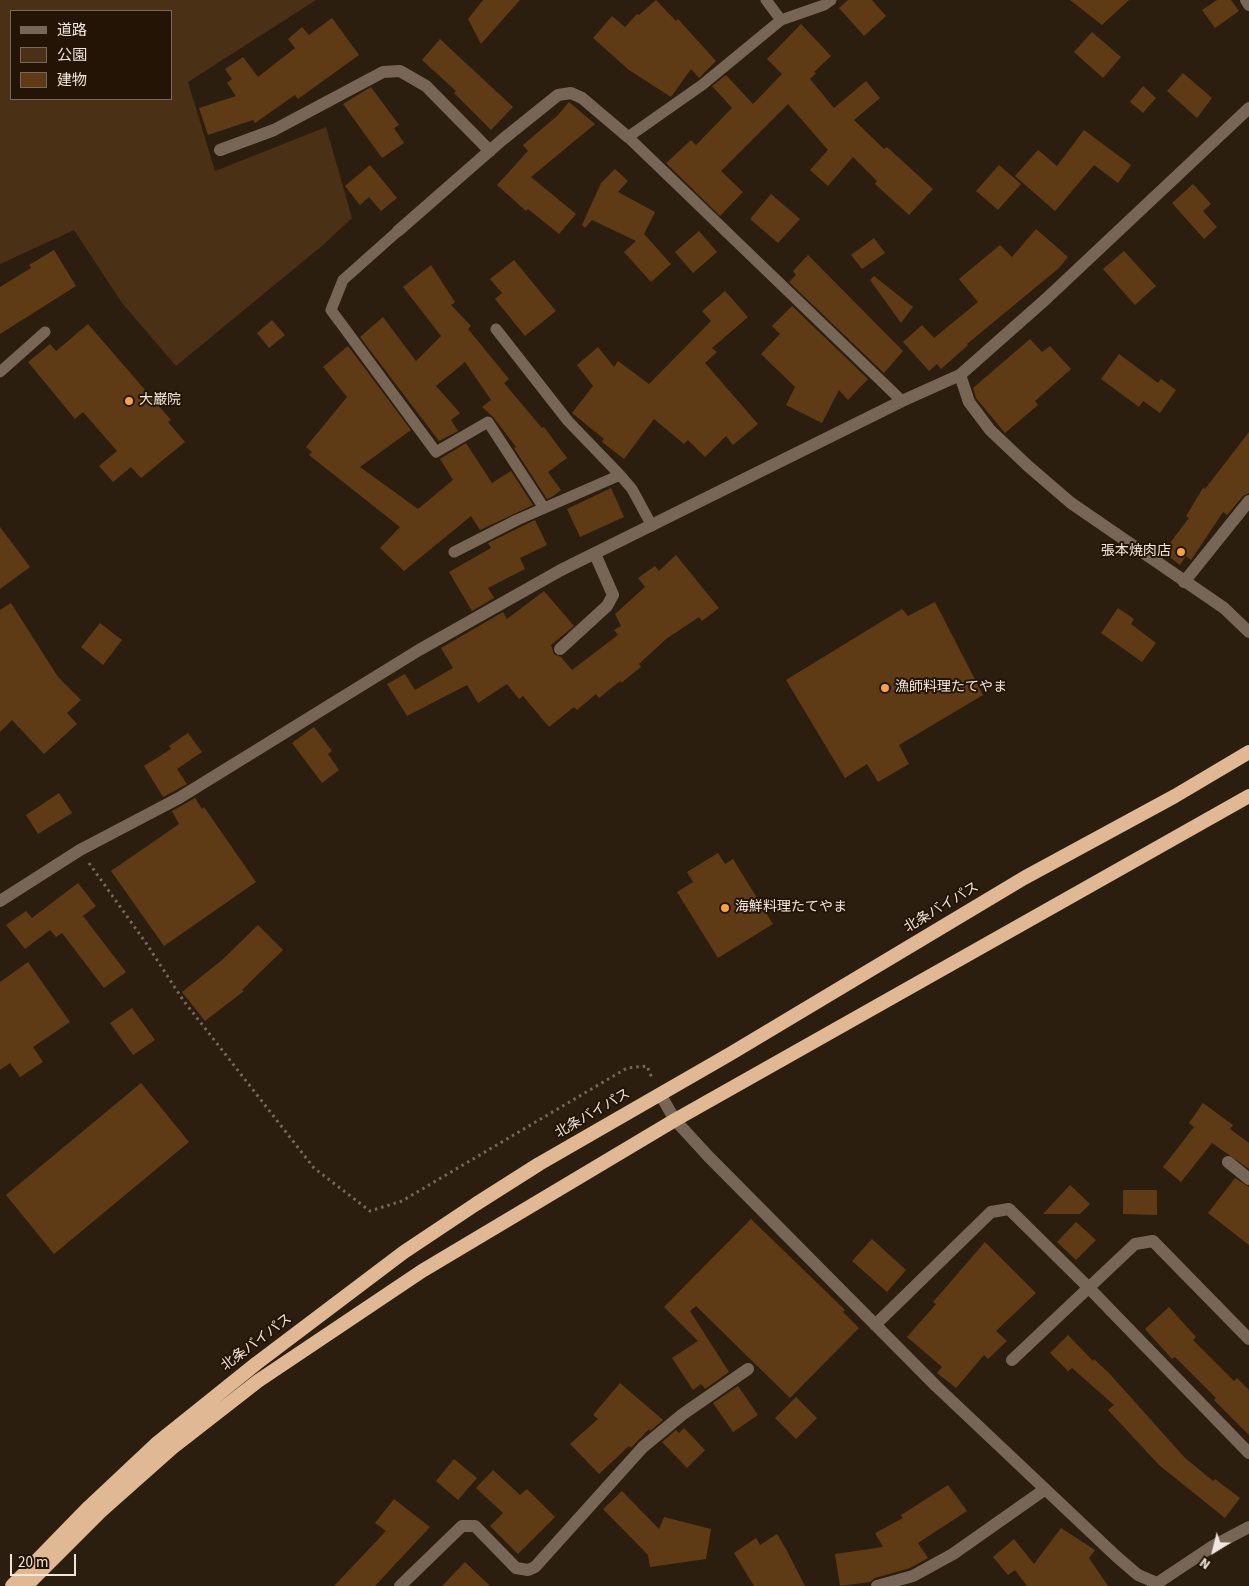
<!DOCTYPE html>
<html>
<head>
<meta charset="utf-8">
<style>
	body { margin:0 }
	#map { position:relative; width:1249px; height:1586px; overflow:hidden; background:#2c1e0f; font-family:"Source Sans 3","Noto Sans JP",sans-serif }
	canvas { display:block }
	.legend { position:absolute; left:10px; top:10px; width:162px; height:90px; box-sizing:border-box; background:#231406; border:1px solid #75685c; margin:0; padding:6px 9px; list-style:none; font-size:15px; color:#f1e6dd }
	.legend li { display:flex; align-items:center; gap:10px; height:25px }
	.legend b { width:25px; border:1px solid #75685c }
	.north { position:absolute; left:1189px; top:1526px; width:50px; height:50px; -webkit-text-stroke:4px #231406; paint-order:stroke; rotate:216deg; font-size:14px; font-weight:700; line-height:20px; text-align:center; color:#f1e6dd }
	.north::after { content:''; display:block; margin:auto; width:18px; height:22px; background:#f1e6dd; clip-path:polygon(50% 0,100% 100%,50% 72%,0 100%) }
	.scale { position:absolute; left:10px; top:1554px; width:66px; height:22px; box-sizing:border-box; border:2px solid #f1e6dd; border-top:0; padding-left:6px; font-size:15px; line-height:18px; white-space:nowrap; color:#f1e6dd; -webkit-text-stroke:4px #231406; paint-order:stroke }
</style>
</head>
<body>
<div id="map">
<canvas width="1249" height="1586"></canvas>
<ul class="legend">
<li><b style="height:6px;background:#776656"></b>道路</li>
<li><b style="height:14px;background:#4a3015"></b>公園</li>
<li><b style="height:14px;background:#5e3b14"></b>建物</li>
</ul>
<div class="north">N</div>
<div class="scale">20 m</div>
</div>
<script>
const ctx = document.querySelector('canvas').getContext('2d');
ctx.lineJoin = 'round';
function fillPath(path, color) { ctx.fillStyle = color; ctx.fill(path, 'evenodd'); }
const toPath = rows => new Path2D(rows.map(r => 'M' + r).join(''));
function strokePath(path, color, width, dash) { ctx.strokeStyle = color; ctx.lineWidth = width; ctx.lineCap = dash ? 'butt' : 'round'; ctx.setLineDash(dash || []); ctx.stroke(path); }
function label(font, color, halo, rows, align = 'center') {
  ctx.font = font + ' "Source Sans 3","Noto Sans JP",sans-serif'; ctx.lineWidth = 4; ctx.setLineDash([]); ctx.textBaseline = 'middle'; ctx.strokeStyle = halo; ctx.fillStyle = color; for (const [text, x, y, turn = 0] of rows) {
    ctx.save(); ctx.translate(x, y); ctx.rotate((+turn || 0) * Math.PI / 180); ctx.textAlign = isNaN(turn) ? turn : align; if (halo) ctx.strokeText(text, 0, 0); ctx.fillText(text, 0, 0); ctx.restore();
  }
}
fillPath(toPath([
	[0,0,316,0,188,82,215,171,326,127,352,218,323,245,176,366,122,303,74,230,0,264],
	[171,11,171,99,11,99,11,11]
]), '#4a3015');
fillPath(toPath([
	[483,0,520,0,481,44,468,19],
	[656,0,676,21,678,19,716,61,699,78,691,69,671,97,629,70,593,38,612,16,625,27,637,14,639,15],
	[848,0,872,0,886,16,864,36,839,8],
	[1070,0,1129,0,1102,25],
	[1217,0,1231,0,1239,11,1215,28,1202,10],
	[332,18,359,55,298,99,295,95,255,123,253,120,208,135,199,108,236,96,227,83,232,79,225,69,243,57,258,77,295,48,288,39,302,27,309,35],
	[801,24,831,56,814,72,816,73,810,79,834,108,866,81,880,98,854,120,884,149,887,147,933,189,909,215,875,184,877,181,853,157,828,186,810,170,828,150,788,104,721,171,743,192,720,216,666,163,691,140,696,145,732,108,712,86,726,75,753,104,782,74,767,59],
	[1092,32,1121,57,1103,78,1074,52],
	[440,39,513,107,491,130,454,93,456,91,422,60],
	[1183,73,1212,98,1197,118,1167,91],
	[1143,86,1156,98,1143,113,1130,102],
	[371,87,399,125,394,128,404,143,382,158,343,104],
	[569,102,595,124,531,177,576,214,559,234,528,209,526,211,497,185,528,151,523,145,558,115],
	[1084,130,1131,165,1118,183,1094,165,1055,211,1015,176,1038,150,1057,166],
	[370,165,397,198,381,211,369,197,360,205,345,186],
	[999,165,1021,184,998,210,976,191],
	[615,169,628,181,618,192,655,212,643,236,644,234,671,264,651,282,624,252,636,241,592,220,585,228,582,225,601,183],
	[1193,184,1211,204,1203,211,1217,227,1204,239,1172,203],
	[771,194,800,219,778,243,750,219],
	[1036,229,1068,257,1059,268,967,344,968,345,941,369,937,364,929,371,903,342,922,325,934,338,978,302,959,279,1000,245,1012,257],
	[699,231,717,252,693,273,675,252],
	[874,238,885,253,862,269,851,255],
	[54,250,76,286,0,334,0,287,31,268,29,265],
	[1124,251,1156,286,1135,305,1103,269],
	[808,255,903,351,884,373,789,282,796,275,793,271],
	[514,260,556,311,525,336,495,299,502,293,490,279],
	[431,265,455,302,451,305,471,326,468,329,509,379,504,383,542,428,544,427,567,458,548,472,561,490,552,497,547,499,514,448,516,447,494,418,482,407,491,400,465,362,436,386,460,413,451,420,458,431,439,441,360,337,383,317,416,361,441,336,403,287],
	[874,276,913,307,901,323,870,280],
	[725,291,748,317,712,348,717,352,705,363,758,424,733,445,726,436,705,457,688,440,684,444,654,419,624,459,602,442,604,439,572,413,593,386,577,365,598,347,614,367,618,361,649,384,711,321,702,311],
	[792,306,868,379,848,400,839,390,822,423,786,405,795,387,761,354,780,334,772,326],
	[272,320,285,335,269,348,257,333],
	[88,324,171,420,168,422,185,442,141,478,131,467,113,482,99,466,117,451,83,412,75,419,28,362,50,344,56,351],
	[1030,339,1042,352,1050,346,1071,369,1035,401,1038,405,1005,433,976,398,973,388],
	[348,346,411,430,360,467,418,509,453,480,440,459,466,443,492,483,511,471,533,505,480,530,471,516,404,571,380,548,400,527,309,455,312,452,306,447,347,397,323,367],
	[1119,354,1158,383,1161,379,1176,390,1160,413,1143,401,1139,407,1101,379],
	[1249,432,1249,493,1243,496,1227,515,1223,512,1191,560,1186,556,1180,565,1163,552,1189,518,1186,516,1203,488,1205,489],
	[611,488,624,517,580,537,567,509],
	[535,520,547,545,520,558,525,569,488,588,494,598,472,611,449,572,491,548,488,543],
	[0,527,30,567,0,589],
	[676,555,719,608,702,621,699,617,666,639,639,664,641,667,621,683,620,681,599,698,596,694,577,710,574,707,549,727,523,696,519,699,507,684,478,703,467,685,407,716,387,684,405,674,415,690,453,668,441,648,503,612,507,619,544,591,574,626,551,645,554,654,561,657,572,670,618,635,614,630,621,626,615,614,645,587,638,578,655,566,659,571],
	[935,602,983,695,899,745,909,764,878,782,867,764,845,778,786,680,902,609,908,616],
	[11,603,58,677,81,700,67,713,77,724,44,754,12,720,0,732,0,610],
	[1118,608,1134,619,1131,624,1156,643,1142,662,1101,633],
	[100,623,122,640,103,665,81,647],
	[314,727,332,751,328,754,339,770,322,783,292,743],
	[188,733,202,752,177,769,187,784,163,797,144,766,171,749,169,746],
	[59,793,72,813,38,834,26,815],
	[195,798,202,809,204,807,256,882,164,946,111,871,179,824,172,811],
	[718,853,725,864,733,859,773,924,718,958,677,892,693,882,687,872],
	[78,883,96,906,83,916,126,972,104,988,62,933,56,937,50,930,25,949,6,925,26,911,32,918],
	[258,925,283,950,242,990,244,991,205,1021,182,992,222,960],
	[28,962,70,1022,33,1047,43,1062,20,1077,10,1063,0,1070,0,982],
	[132,1008,155,1040,133,1055,110,1023],
	[141,1083,189,1142,54,1254,6,1195],
	[1203,1103,1233,1125,1230,1129,1249,1143,1249,1169,1212,1143,1181,1182,1163,1167,1194,1127,1189,1123],
	[1235,1178,1249,1187,1249,1245,1208,1213],
	[1070,1185,1090,1204,1080,1214,1043,1214],
	[1123,1190,1157,1190,1157,1215,1123,1214],
	[751,1219,845,1310,843,1312,859,1328,790,1398,696,1306,690,1311,729,1372,705,1389,701,1384,693,1390,672,1358,698,1341,664,1307],
	[1076,1222,1096,1240,1076,1260,1057,1242],
	[872,1239,906,1270,887,1292,852,1261],
	[985,1242,1036,1293,996,1331,1007,1341,988,1359,984,1355,956,1388,937,1373,942,1367,907,1337,936,1304,933,1302],
	[1169,1307,1196,1337,1193,1340,1234,1381,1237,1378,1249,1390,1249,1435,1214,1400,1216,1398,1175,1357,1172,1359,1145,1329],
	[1068,1335,1093,1361,1094,1359,1109,1373,1185,1458,1213,1481,1215,1479,1240,1498,1225,1518,1159,1465,1108,1410,1114,1405,1072,1368,1068,1371,1050,1353],
	[620,1383,663,1420,650,1431,649,1429,631,1448,629,1446,599,1474,570,1444,598,1419,593,1415],
	[738,1386,758,1415,733,1432,713,1403],
	[796,1397,817,1418,796,1439,775,1418],
	[684,1428,705,1450,687,1468,662,1442,676,1430,679,1433],
	[454,1459,477,1478,458,1500,436,1481],
	[493,1470,520,1495,527,1489,555,1517,518,1554,490,1526,503,1513,476,1488],
	[948,1485,967,1511,918,1543,928,1558,910,1568,875,1578,870,1582,840,1586,835,1554,883,1547,875,1533,903,1518,901,1515],
	[622,1491,659,1529,664,1517,711,1529,706,1559,650,1567,648,1555,603,1509],
	[394,1499,430,1527,375,1586,334,1586,386,1531,375,1523],
	[1061,1528,1095,1550,1089,1558,1108,1586,1027,1586,1015,1570,1008,1575,993,1557,1014,1539,1034,1564],
	[777,1534,786,1549,805,1586,754,1586,734,1553,756,1538,760,1545],
	[465,1562,490,1586,442,1586]
]), '#5e3b14');
strokePath(toPath([
	[89,863,146,943,183,1000,314,1168,370,1211,402,1201,627,1068,647,1066,652,1078]
]), '#75685b', 3, [2.5, 4]);
strokePath(toPath([
	[766,0,781,20],
	[831,0,824,5,781,20,702,85,628,137,902,401],
	[398,231,343,280,331,310,436,452,488,422,544,508],
	[496,329,568,421,620,475,632,489,652,526],
	[0,372,45,332],
	[454,552,517,520,620,475]
]), '#776656', 11);
strokePath(toPath([
	[1246,0,1249,5],
	[220,150,274,130,383,72,400,71,426,86,490,151],
	[398,231,502,140,558,95,571,93,582,98,628,137],
	[960,375,969,402,990,430,1028,466,1071,503,1224,608,1249,632],
	[1184,582,1249,501],
	[560,649,607,606,613,595,595,554],
	[0,901,80,850,179,798,419,650,561,570,902,401,960,375,1046,299,1249,108],
	[660,1094,675,1120,708,1156,936,1386,1117,1557,1138,1575,1157,1583],
	[1228,1162,1249,1179],
	[875,1325,991,1212,1009,1209,1089,1288,1249,1453],
	[1012,1360,1135,1244,1153,1241,1249,1339],
	[400,1586,462,1526,475,1526,516,1568,528,1570,535,1567,643,1447,683,1414,748,1369],
	[877,1586,913,1576,953,1554,1044,1490],
	[1153,1586,1213,1546,1249,1527]
]), '#776656', 12);
strokePath(toPath([
	[12,1586,89,1507,156,1444,257,1363,404,1252,476,1204,539,1164,730,1054,1024,878,1175,796,1249,752],
	[26,1586,101,1511,172,1448,258,1381,422,1271,675,1120,1249,796]
]), '#e0b893', 14);
for (const [x, y, r, color] of [
	[129,401,5,"#f6a247"],
	[1181,552,5,"#f6a247"],
	[885,688,5,"#f6a247"],
	[725,908,5,"#f6a247"]
]) { const dot = new Path2D(); dot.arc(x, y, r, 0, 2 * Math.PI); ctx.fillStyle = color; ctx.fill(dot); strokePath(dot, '#231406', 2); }
label('14px', '#f1e6dd', '#231406', [
	["大巌院",139,401],
	["張本焼肉店",1171,552,"right"],
	["漁師料理たてやま",895,688],
	["海鮮料理たてやま",735,908]
], 'left');
label('14px', '#f1e6dd', '#231406', [
	["北条バイパス",942,908,-31],
	["北条バイパス",593,1114,-30],
	["北条バイパス",257,1343,-37]
]);
</script>
</body>
</html>
